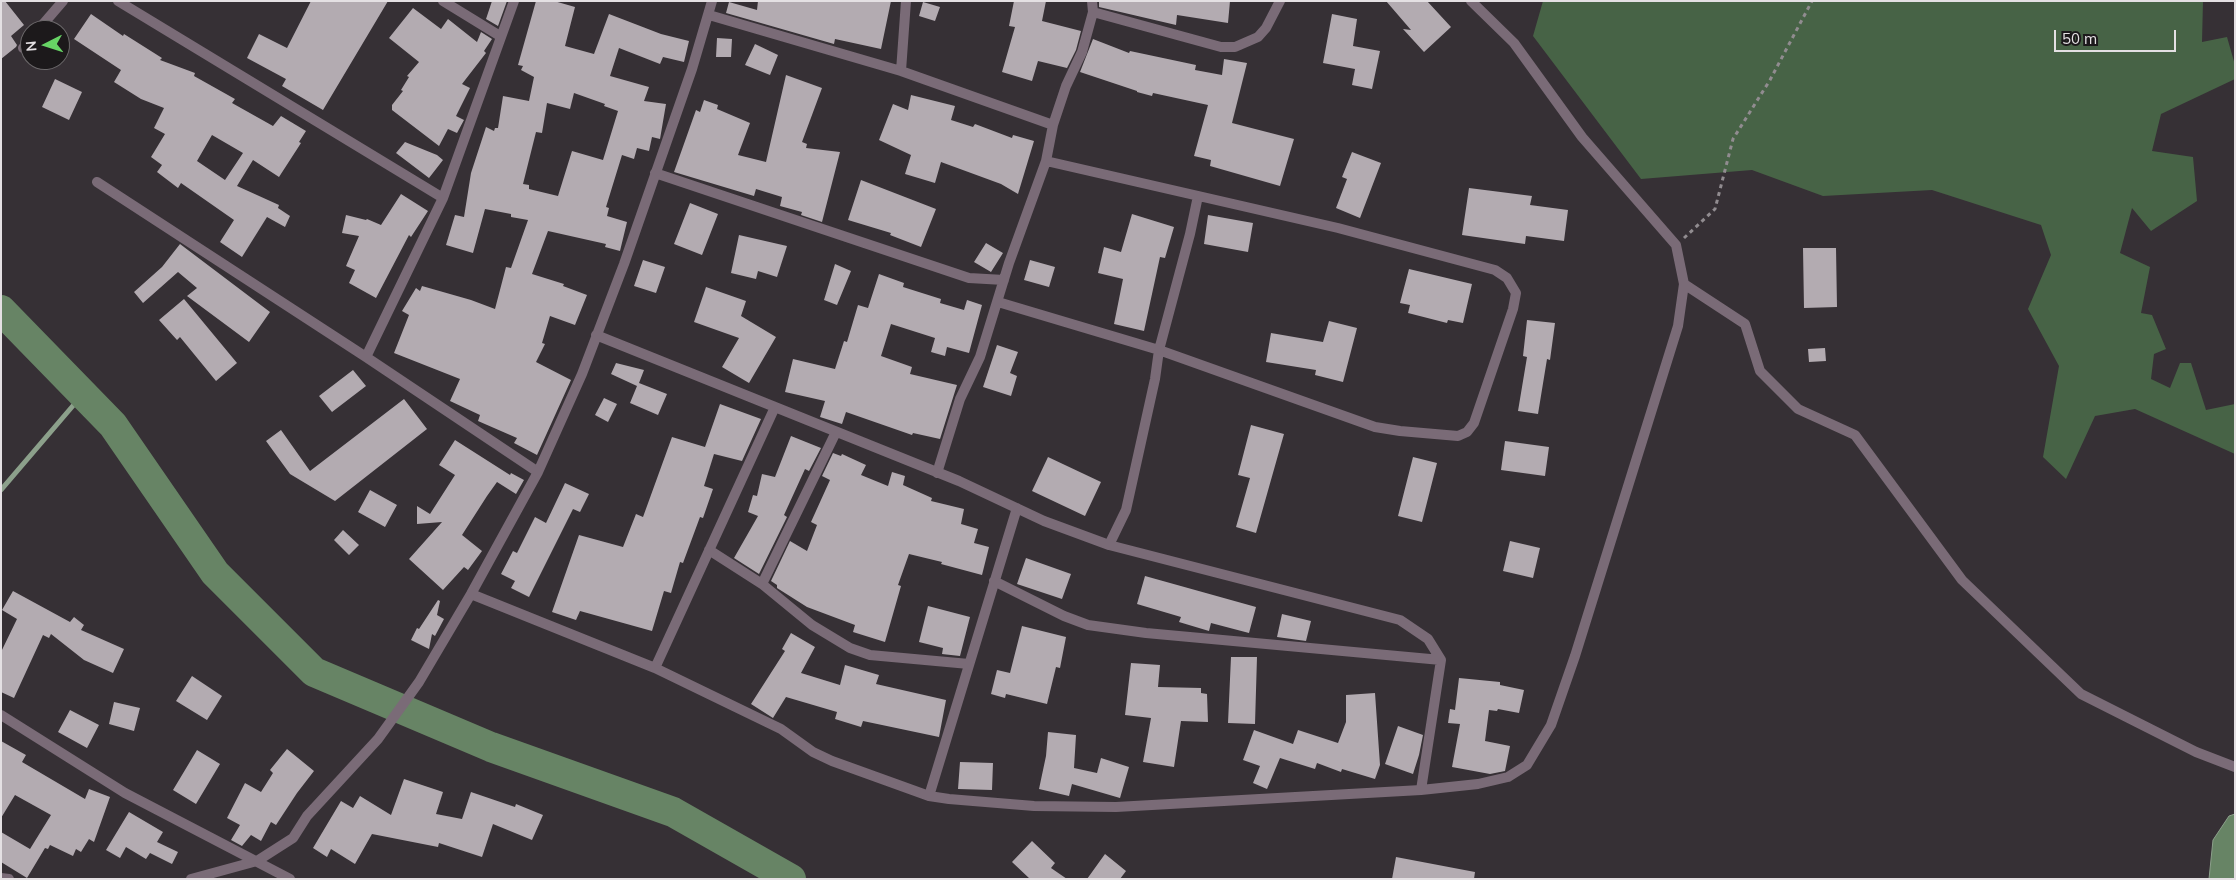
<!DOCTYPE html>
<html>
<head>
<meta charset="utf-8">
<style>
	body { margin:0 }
	#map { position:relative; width:2236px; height:880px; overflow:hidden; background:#363035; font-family:Mulish,sans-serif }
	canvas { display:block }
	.frame { position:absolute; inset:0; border:2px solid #e4e0e3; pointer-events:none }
	.north { position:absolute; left:20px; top:20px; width:50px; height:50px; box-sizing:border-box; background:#1c191b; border:1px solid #6c696b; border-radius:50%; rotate:265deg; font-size:14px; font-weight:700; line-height:20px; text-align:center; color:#e4e0e3 }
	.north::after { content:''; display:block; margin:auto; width:18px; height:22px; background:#67d465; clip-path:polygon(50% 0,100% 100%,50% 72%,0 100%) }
	.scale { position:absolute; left:2054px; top:30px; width:122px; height:22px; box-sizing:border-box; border:2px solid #e4e0e3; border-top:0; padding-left:6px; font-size:15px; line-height:18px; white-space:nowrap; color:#e4e0e3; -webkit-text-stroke:4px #1c191b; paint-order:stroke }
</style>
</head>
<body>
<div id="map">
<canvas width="2236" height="880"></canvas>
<div class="frame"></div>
<div class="north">N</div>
<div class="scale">50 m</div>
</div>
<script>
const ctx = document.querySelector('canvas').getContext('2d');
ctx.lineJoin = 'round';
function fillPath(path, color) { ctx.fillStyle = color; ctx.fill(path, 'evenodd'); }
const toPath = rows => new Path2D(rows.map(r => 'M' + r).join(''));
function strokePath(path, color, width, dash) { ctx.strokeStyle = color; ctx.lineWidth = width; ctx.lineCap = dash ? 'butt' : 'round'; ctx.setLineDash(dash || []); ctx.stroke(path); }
fillPath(toPath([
	[1543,1,2203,1,2202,42,2227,37,2235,65,2235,79,2161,114,2152,151,2193,157,2197,201,2151,231,2132,208,2120,253,2150,267,2141,313,2152,315,2166,349,2154,354,2151,379,2170,388,2180,363,2191,363,2206,410,2235,404,2235,454,2135,409,2095,416,2066,479,2043,457,2059,366,2028,309,2051,255,2041,225,1932,190,1823,196,1752,170,1641,179,1533,36]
]), '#476346');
const water = toPath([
	[2235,814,2235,879,2209,879,2213,840,2229,816,2235,814]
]);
fillPath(water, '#678465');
strokePath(water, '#8ca08b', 1);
strokePath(toPath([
	[1,490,83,394]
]), '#8ca08b', 5);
strokePath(toPath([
	[1,310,113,425,215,573,314,672,491,747,673,812,791,879]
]), '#678465', 30);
fillPath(toPath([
	[1,1,5,1,24,25,11,36,17,45,16,47,1,59],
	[311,1,388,1,323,110,282,86,286,79,247,58,259,34,287,48],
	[492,1,507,1,498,26,486,19],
	[536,1,554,1,575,7,565,46,594,54,609,14,661,34,689,41,684,62,663,57,660,64,619,48,610,76,649,87,644,101,666,104,660,139,652,137,649,151,637,148,634,159,622,155,606,207,609,208,607,216,627,222,620,251,605,247,606,244,548,231,532,274,564,284,563,286,587,295,575,325,550,316,542,343,545,344,536,362,571,380,537,455,514,443,517,438,478,421,480,415,450,401,460,379,394,353,409,315,402,311,416,288,420,291,422,286,471,300,495,309,506,267,511,268,528,220,511,217,511,214,485,209,473,253,446,245,455,215,464,217,471,173,486,127,494,131,495,128,498,128,503,96,529,101,534,77,521,70,523,66,518,65],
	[574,93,605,104,604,106,618,111,603,160,572,151,558,196,529,189,529,185,523,184,536,132,542,133,547,103,570,109],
	[758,1,891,1,881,49,835,39,834,44,726,13,729,2,757,10],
	[1014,1,1046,1,1042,21,1081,31,1076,50,1067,68,1038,61,1032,81,1002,72,1015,27,1009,26],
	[1099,1,1230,1,1228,23,1177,15,1176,25,1099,7],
	[1386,1,1427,1,1451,27,1424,52,1403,29,1411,30],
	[923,2,940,7,935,21,919,16],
	[413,8,441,29,448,19,477,42,481,32,492,39,484,51,486,53,462,84,470,88,456,116,464,120,457,133,448,129,439,146,392,110,392,105,403,91,401,90,409,77,407,76,419,62,389,38],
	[91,14,123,36,124,34,162,58,160,60,195,73,194,76,235,99,232,103,273,126,281,116,306,131,299,142,301,143,279,177,253,160,237,186,279,205,278,208,290,216,285,227,267,217,242,257,220,242,234,220,181,183,178,188,157,172,162,165,151,157,165,134,154,128,164,108,141,99,114,82,121,70,74,39],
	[212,135,243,153,225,180,197,161],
	[1332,14,1357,19,1353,46,1380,51,1372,89,1352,85,1355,69,1323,63],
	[717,38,732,39,731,57,716,57],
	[1093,39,1129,53,1130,51,1196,65,1195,70,1222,75,1224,59,1247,63,1232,123,1294,139,1280,186,1210,166,1211,160,1194,156,1208,105,1153,93,1152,96,1137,92,1137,91,1080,72],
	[755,44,778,55,770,75,745,65],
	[786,75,822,88,802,142,807,144,806,148,840,152,822,222,801,215,802,212,780,206,782,197,756,189,754,196,674,172,696,110,700,112,704,100,718,105,717,109,750,123,738,155,766,162],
	[55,79,82,92,69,120,42,107],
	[911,95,955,106,951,120,973,127,975,124,1012,138,1013,135,1034,141,1018,194,1001,184,941,162,935,183,905,174,911,155,879,140,893,104,908,110],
	[405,142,437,155,443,160,429,178,396,153],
	[1352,152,1381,163,1360,218,1336,208,1347,179,1342,177],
	[861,180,936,209,921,247,890,235,891,233,848,220],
	[1469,188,1532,196,1530,205,1568,210,1564,241,1526,236,1525,244,1462,235],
	[401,194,428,211,411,237,409,235,376,298,349,283,355,270,346,266,359,236,342,233,346,215,366,220,367,219,381,225],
	[690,203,718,214,702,255,674,244],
	[1132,214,1174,227,1165,258,1160,257,1144,331,1114,324,1123,279,1098,273,1104,247,1121,252],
	[1208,215,1253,223,1248,252,1204,244],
	[739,235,787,246,777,277,758,271,756,279,731,273],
	[986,243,1003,253,991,272,974,262],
	[180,244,270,312,249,342,187,296,197,288,178,272,143,303,134,292,162,267],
	[1803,248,1836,248,1837,307,1804,308],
	[643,260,665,267,656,293,634,286],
	[1030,260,1055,267,1049,287,1024,280],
	[835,264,851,271,837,305,824,300],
	[1409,269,1472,284,1463,323,1448,320,1447,323,1408,313,1410,305,1400,303],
	[879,274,904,283,903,287,941,299,940,303,964,310,967,300,982,305,969,353,947,347,945,356,931,352,935,338,891,324,881,356,912,367,910,374,957,385,940,439,913,433,912,435,846,412,842,424,820,417,825,401,785,392,793,359,835,369,844,341,847,342,858,305,868,308],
	[706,287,746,301,741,316,776,337,749,383,722,367,739,338,694,322],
	[184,299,237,363,216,381,180,337,177,340,159,320],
	[1527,320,1555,323,1550,360,1547,359,1538,414,1518,411,1527,357,1523,356],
	[1329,321,1357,328,1343,382,1315,375,1316,370,1266,362,1271,333,1323,342],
	[997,345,1018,352,1010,373,1017,376,1011,396,983,387],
	[1825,348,1826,361,1809,362,1808,349],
	[616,363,644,370,639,383,667,394,658,415,630,403,637,386,611,374],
	[353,370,366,386,332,412,319,396],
	[604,398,617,404,608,422,595,415],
	[404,399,427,429,335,501,290,474,266,441,281,430,310,471],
	[720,404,761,419,742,461,714,454,704,486,713,489,703,518,700,517,683,563,680,562,671,593,664,591,652,631,580,611,576,620,552,612,579,535,623,547,636,514,643,517,672,437,705,447],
	[1251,425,1284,434,1256,533,1236,527,1250,478,1238,475],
	[791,436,821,448,809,471,805,469,784,515,787,517,759,574,734,558,758,516,748,512,753,495,757,496,762,474,775,477],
	[455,440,510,475,511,473,524,480,516,494,497,482,487,496,462,535,482,551,468,570,464,567,443,590,409,559,442,522,417,524,417,506,430,514,455,475,439,465],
	[1505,441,1549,447,1545,476,1501,470],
	[833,453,841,456,842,454,866,465,861,475,888,486,892,472,905,476,903,485,932,498,931,501,964,509,961,524,978,529,974,543,989,547,982,575,941,564,942,562,909,554,898,585,901,586,885,642,853,632,855,625,807,607,777,588,777,585,771,581,790,541,807,551,817,525,811,522,830,480,822,476],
	[1048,457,1101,482,1085,516,1032,491],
	[1413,457,1437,463,1422,522,1398,516],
	[565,483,589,494,580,512,573,509,529,597,511,588,515,581,501,574,513,551,517,553,535,517,546,523],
	[370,490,397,505,385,527,358,512],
	[343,530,359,545,349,555,334,540],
	[1510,541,1540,548,1533,578,1503,571],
	[1026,558,1071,574,1062,599,1017,584],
	[1145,576,1256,607,1249,633,1211,623,1209,631,1179,622,1181,617,1137,604],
	[13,591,70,622,74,617,84,625,81,630,124,649,113,673,84,660,51,634,49,638,43,635,14,698,1,692,1,652,17,619,2,610],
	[438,600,440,601,437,615,444,619,435,636,432,634,429,649,411,640,417,628,419,629],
	[928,606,970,617,960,656,942,654,943,648,919,642],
	[1282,614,1311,621,1306,641,1277,637],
	[1022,626,1066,637,1060,668,1056,667,1047,704,1006,694,1005,698,991,694,997,670,1010,673],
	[791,633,815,647,801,673,840,685,845,665,879,675,876,684,946,700,939,737,863,721,861,727,835,719,837,712,786,697,773,718,751,704,785,651,782,649],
	[1231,657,1257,657,1255,724,1228,723],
	[1131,663,1160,665,1158,687,1201,688,1201,693,1207,694,1208,722,1181,721,1174,767,1143,762,1151,718,1125,715],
	[192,676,222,696,207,720,176,701],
	[1459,678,1500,682,1500,685,1524,690,1519,713,1498,709,1497,711,1489,710,1485,741,1510,746,1505,771,1490,774,1452,767,1460,724,1448,723,1450,709,1455,710],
	[1375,693,1380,765,1375,779,1342,769,1341,772,1317,763,1315,769,1280,758,1267,789,1253,783,1260,766,1243,760,1254,730,1293,744,1298,730,1338,743,1346,722,1346,695],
	[114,702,140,708,134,731,109,724],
	[70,710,99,725,87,748,58,732],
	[1398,726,1423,735,1419,755,1413,774,1385,764],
	[1048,732,1076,735,1074,768,1097,773,1101,758,1129,767,1120,798,1072,784,1069,796,1039,789,1046,756],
	[1,741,26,755,22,762,85,799,89,789,110,797,94,842,89,839,81,852,76,849,73,856,50,845,48,849,45,848,27,878,1,862,1,832,30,849,51,815,15,795,1,818],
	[287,749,314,771,297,793,276,825,271,822,261,841,251,835,242,846,231,840,240,825,227,818,245,783,261,792,273,773,270,770],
	[197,750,220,764,196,804,173,790],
	[960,762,993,763,992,790,958,789],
	[404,779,443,792,436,814,462,819,471,792,515,807,516,804,543,815,532,840,493,824,482,857,439,843,438,847,372,834,355,864,331,849,327,857,313,848,341,801,353,808,360,796,391,815],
	[129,812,163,832,157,842,178,852,172,864,150,853,146,859,126,847,120,858,106,850],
	[1032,841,1055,863,1051,868,1067,879,1030,879,1012,862],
	[1105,854,1126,871,1120,879,1087,879],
	[1396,857,1475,872,1474,879,1392,879]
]), '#b3abb1');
strokePath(toPath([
	[1684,238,1715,209,1733,139,1770,80,1812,1]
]), '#918c90', 3, [4, 4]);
strokePath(toPath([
	[118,1,443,198],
	[443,1,500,36],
	[1093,12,1221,47,1235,47,1258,37,1266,28,1280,1],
	[709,15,901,71,1053,125],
	[38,30,63,1],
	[23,48,30,40],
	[901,71,906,1],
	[655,173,969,278,1004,280],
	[97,182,366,357,538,472],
	[1684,284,1745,324,1760,371,1798,409,1855,435,1962,580,2081,694,2196,752,2235,767],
	[998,302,1159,350,1375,427,1400,431,1458,436,1467,432,1474,423,1513,309,1516,293,1507,278,1495,270,1338,228,1046,161],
	[596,335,959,481,1044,521,1109,545,1400,620,1428,639,1441,660,1421,790],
	[366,357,443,198,514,1],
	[937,473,960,399,980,357,1009,263,1046,161,1053,125,1066,86,1082,52,1093,12,1092,1],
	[1109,545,1126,510,1155,379,1159,350,1190,234,1198,196],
	[709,550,762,584,812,625,850,648,870,655,969,664],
	[994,581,1064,616,1088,625,1146,633,1441,660],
	[762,584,836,432],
	[471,594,655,668,781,729,813,752,832,761,929,796,949,799,1034,806,1116,807,1421,790,1478,784,1508,777,1527,765,1551,725,1575,656,1678,326,1684,284,1676,245,1582,137,1514,43,1471,1],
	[655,668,775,407],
	[1,715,125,793,290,879],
	[929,796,1017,508],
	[1,878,9,879],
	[191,879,257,861,293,838,307,816,378,739,419,682,471,594,538,472,582,374,624,264,692,69,712,1]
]), '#7a6b77', 10);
</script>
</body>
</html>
